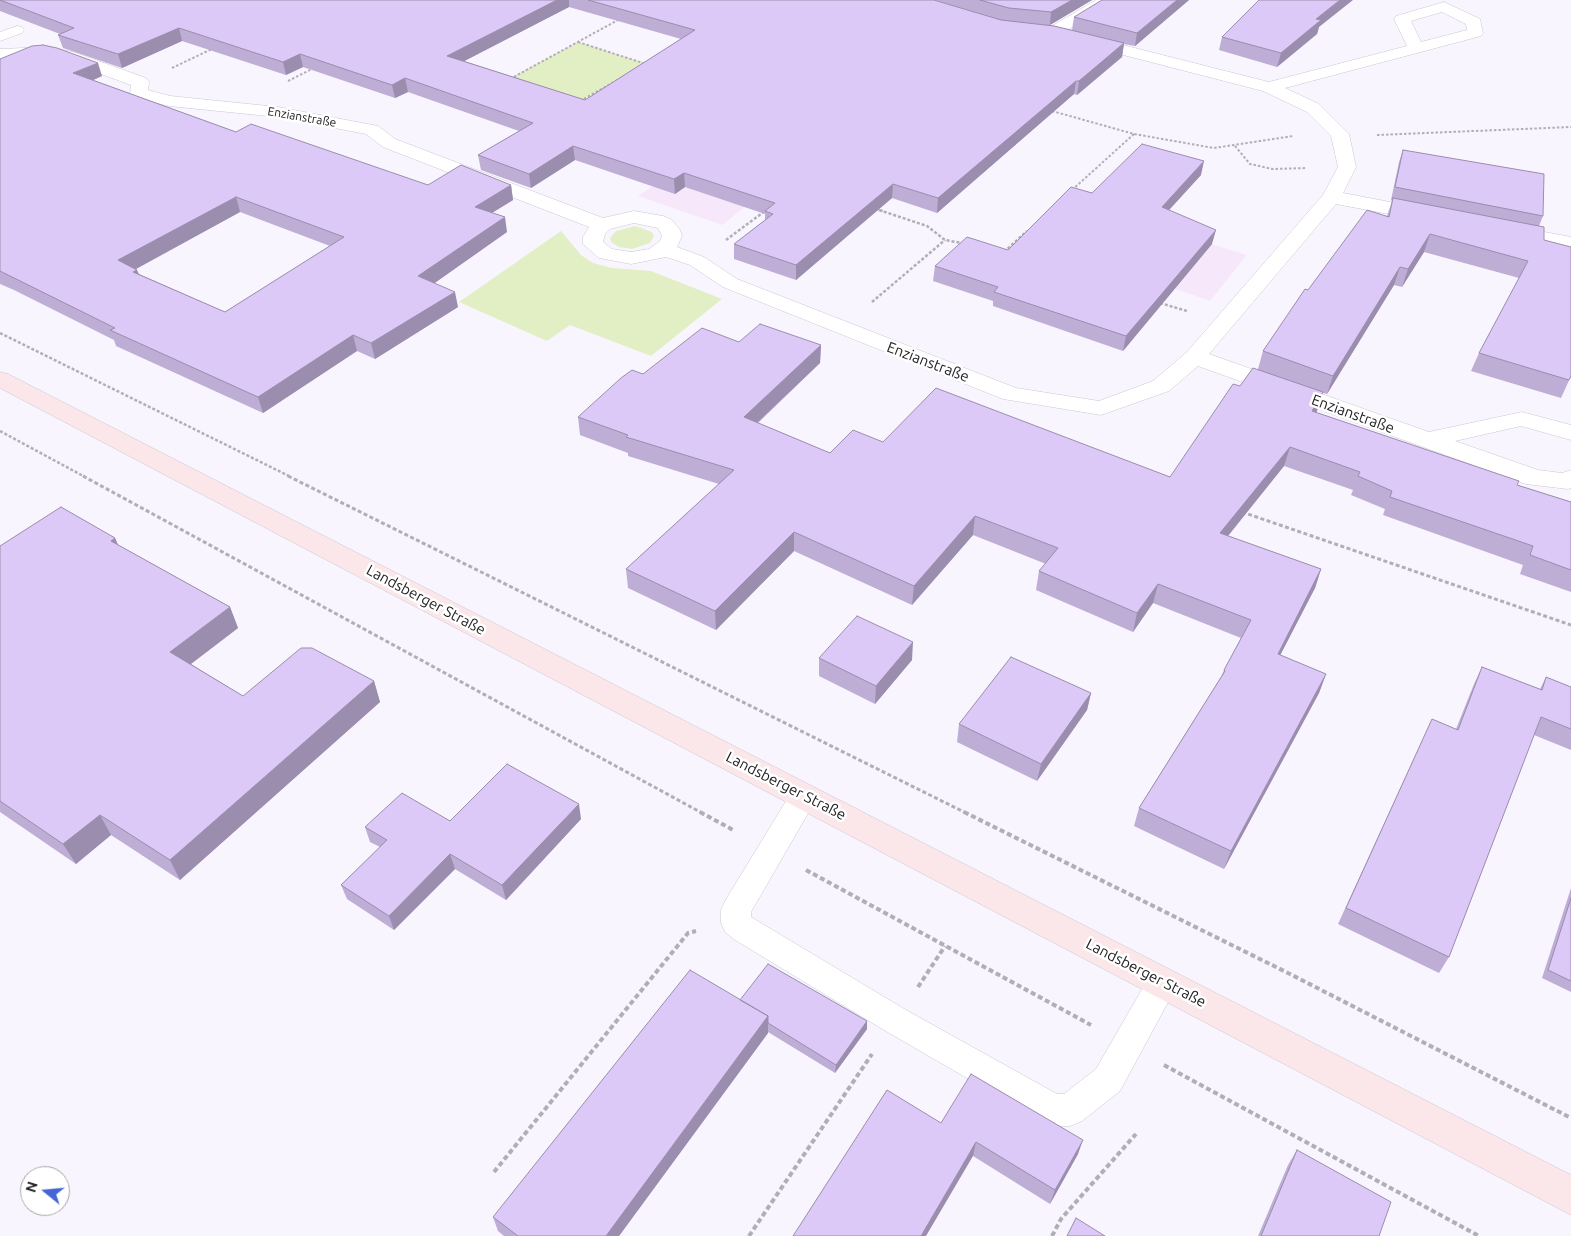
<!DOCTYPE html>
<html>
<head>
<meta charset="utf-8">
<style>
	body { margin:0 }
	#map { position:relative; width:1571px; height:1236px; overflow:hidden; background:#f9f5fe; font-family:Ubuntu,sans-serif }
	canvas { display:block }
	.north { position:absolute; left:20px; top:1166px; width:50px; height:50px; box-sizing:border-box; background:#fff; border:1px solid #a7a6a7; border-radius:50%; rotate:287deg; font-size:14px; font-weight:700; line-height:20px; text-align:center; color:#222124 }
	.north::after { content:''; display:block; margin:auto; width:18px; height:22px; background:#4365d8; clip-path:polygon(50% 0,100% 100%,50% 72%,0 100%) }
</style>
</head>
<body>
<div id="map">
<canvas width="1571" height="1236"></canvas>
<div class="north">N</div>
</div>
<script>
const ctx = document.querySelector('canvas').getContext('2d');
ctx.lineJoin = 'round';
function fillPath(path, color) { ctx.fillStyle = color; ctx.fill(path, 'evenodd'); }
const toPath = rows => new Path2D(rows.map(r => 'M' + r).join(''));
function strokePath(path, color, width, dash) { ctx.strokeStyle = color; ctx.lineWidth = width; ctx.lineCap = dash ? 'butt' : 'round'; ctx.setLineDash(dash || []); ctx.stroke(path); }
function label(font, color, halo, rows, align = 'center') {
  ctx.font = font + ' Ubuntu,sans-serif'; ctx.lineWidth = 5; ctx.setLineDash([]); ctx.textBaseline = 'middle'; ctx.strokeStyle = halo; ctx.fillStyle = color; for (const [text, x, y, turn = 0] of rows) {
    ctx.save(); ctx.translate(x, y); ctx.rotate((+turn || 0) * Math.PI / 180); ctx.textAlign = isNaN(turn) ? turn : align; if (halo) ctx.strokeText(text, 0, 0); ctx.fillText(text, 0, 0); ctx.restore();
  }
}
fillPath(toPath([
	[749,121,745,207,722,225,638,196],
	[1069,201,1247,255,1210,301,1173,288]
]), '#f7e7fa');
fillPath(toPath([
	[578,42,645,63,578,102,509,79],
	[635,226,652,232,654,236,650,243,632,249,619,247,611,242,610,238,616,231],
	[561,231,581,255,593,263,612,268,651,271,722,299,651,356,570,325,547,341,459,302]
]), '#e2efc5');
const lane = toPath([
	[17,26,22,27,24,30,22,33,0,41,0,32,17,26],
	[804,785,814,788,818,796,751,912,751,917,906,1010,1057,1094,1064,1094,1096,1069,1152,972,1163,968,1174,972,1179,982,1120,1091,1082,1121,1070,1126,1053,1126,1041,1121,884,1030,735,940,725,932,721,923,721,910,725,901,794,788,804,785]
]);
const street = toPath([
	[1096,0,1115,0,1112,3,1059,35,1047,35,1045,32,1047,29,1096,0],
	[1444,2,1480,19,1483,33,1481,36,1285,88,1319,104,1349,134,1356,167,1343,193,1426,209,1433,211,1436,215,1433,219,1426,221,1336,204,1209,354,1429,432,1522,412,1571,425,1571,440,1521,426,1455,441,1538,470,1562,473,1571,470,1571,488,1568,489,1526,484,1198,366,1169,391,1101,415,1003,399,723,287,690,265,666,257,631,264,599,258,583,244,583,237,589,227,383,147,366,134,278,117,169,106,133,97,130,93,131,85,63,60,48,57,0,59,0,49,48,47,73,52,146,78,149,82,148,90,170,96,278,107,378,126,395,139,603,218,634,211,663,216,672,220,680,230,682,236,677,247,704,257,737,279,1016,388,1099,401,1153,381,1187,352,1323,195,1338,167,1331,136,1307,112,1263,91,1081,44,1079,41,1081,38,1087,36,1269,82,1407,46,1394,19,1396,16,1444,2],
	[1442,12,1466,24,1467,30,1421,42,1411,21,1442,12],
	[634,223,658,228,662,236,660,241,649,249,631,252,612,249,603,242,605,234,610,229,634,223],
	[1507,225,1571,237,1571,249,1500,235,1497,231,1500,227,1507,225]
]);
const secondary = toPath([
	[0,372,8,374,1571,1175,1571,1215,0,388,0,372]
]);
strokePath(lane, '#cac7cf', 1);
strokePath(street, '#cac7cf', 1);
strokePath(secondary, '#cac7cf', 1);
strokePath(toPath([
	[578,42,646,64],
	[172,68,214,48],
	[510,79,618,20],
	[288,81,314,68],
	[580,101,621,78],
	[1052,111,1134,134,1214,148,1293,136],
	[1377,135,1571,127],
	[1235,146,1250,164,1272,169,1307,168],
	[1072,190,1134,134],
	[876,209,883,211]
]), '#b1aeb5', 2, [2.5, 2]);
strokePath(toPath([
	[879,210,927,226,945,240,962,243],
	[726,240,765,211],
	[1004,252,1027,231],
	[872,302,945,240],
	[1160,303,1187,311],
	[0,333,291,477],
	[0,431,85,477]
]), '#b1aeb5', 2.5, [3, 2]);
strokePath(toPath([
	[83,476,702,813],
	[288,476,966,813],
	[1242,512,1571,625]
]), '#b1aeb5', 3, [4, 2.5]);
strokePath(toPath([
	[700,812,735,831],
	[964,812,1288,973,1571,1118],
	[806,870,1091,1025],
	[918,987,945,946],
	[1164,1065,1479,1236],
	[494,1172,688,933,696,931],
	[749,1236,872,1054],
	[1052,1236,1061,1219,1136,1134]
]), '#b1aeb5', 4, [5, 3]);
fillPath(lane, '#fff');
fillPath(street, '#fff');
fillPath(secondary, '#fbe7ea');
fillPath(toPath([
	[0,0,934,0,1003,20,935,0,1092,0,1050,25,1072,30,1074,17,1189,0,1135,46,1124,44,1122,57,1077,95,1074,94,937,213,892,198,796,280,734,259,734,244,765,220,765,214,685,187,675,194,575,160,531,188,481,170,478,155,519,131,408,92,395,98,303,67,286,75,182,41,122,68,63,48,58,35,60,34,0,11],
	[569,7,681,39,585,100,464,61],
	[1319,27,1317,34,1277,67,1219,50,1222,37],
	[0,59,102,76,93,80,236,132,428,185,511,185,513,200,492,213,507,232,434,283,458,307,375,359,357,351,263,413,116,346,114,340,14,290,0,284],
	[240,212,330,246,225,312,139,274,136,269],
	[1403,150,1543,216,1539,226,1544,240,1571,376,1561,398,1471,371,1479,353,1519,278,1424,252,1402,287,1394,285,1327,394,1323,393,1316,413,1517,485,1571,502,1571,592,1520,574,1523,565,1383,515,1385,509,1351,495,1353,490,1284,466,1228,536,1321,569,1315,588,1280,655,1326,674,1319,693,1224,869,1134,826,1139,808,1221,677,1224,670,1241,638,1153,603,1133,632,1036,590,1039,571,1046,564,973,535,912,605,794,551,716,630,628,588,626,569,719,484,628,456,628,453,580,435,578,417,643,374,739,342,821,345,820,363,758,423,830,453,883,442,1170,477,1240,386,1258,369,1263,351,1308,290,1387,216,1392,201,1391,200,1399,162],
	[1201,175,1169,210,1212,244,1123,351,993,306,993,301,933,281,935,266,1008,250,1092,193],
	[115,538,118,545,230,607,238,628,191,664,243,696,374,681,380,702,180,880,111,835,76,864,0,812,0,546],
	[819,658,912,660,875,704,819,676],
	[1482,667,1540,689,1546,677,1571,687,1571,750,1534,735,1449,957,1439,973,1338,924,1432,719,1456,729,1474,684],
	[1091,693,1087,710,1037,781,957,742,959,724],
	[581,819,506,900,455,869,394,930,347,899,341,885,380,847,370,842,365,827,450,821],
	[1571,888,1571,992,1542,978],
	[740,1000,867,1021,867,1029,835,1073,768,1032,768,1033,619,1236,504,1236,498,1231,493,1217],
	[941,1123,1078,1154,1050,1204,973,1156],
	[1297,1150,1379,1236,1258,1236,1288,1165]
]), '#beadd4');
fillPath(toPath([
	[557,0,569,0,569,7,449,69,447,56],
	[1072,0,1092,0,1050,25,1051,12],
	[1177,0,1189,0,1135,46,1137,33],
	[1340,0,1353,0,1319,27,1317,34,1277,67,1281,53,1316,19],
	[179,28,182,41,122,68,118,54],
	[1124,43,1122,57,1077,95,1079,81],
	[300,54,303,67,286,75,283,62],
	[98,63,102,76,78,87,73,73],
	[405,78,408,92,395,98,392,85],
	[1076,81,1074,94,937,213,938,198],
	[573,146,575,160,531,188,529,174],
	[1204,161,1201,175,1159,221,1162,207],
	[684,173,685,187,675,194,674,179],
	[893,184,892,198,796,280,796,265],
	[511,185,513,200,477,222,475,207],
	[236,197,240,212,123,276,118,260],
	[505,217,507,232,422,292,418,276],
	[1216,230,1212,244,1123,351,1126,336],
	[1430,234,1424,252,1402,287,1408,269],
	[1400,267,1394,285,1327,394,1333,376],
	[137,270,143,285,133,272],
	[455,292,458,307,375,359,371,343],
	[353,335,357,351,263,413,258,397],
	[821,345,820,363,744,435,744,417],
	[1323,392,1317,411,1306,430,1312,411],
	[1290,447,1284,466,1215,552,1220,533],
	[975,516,973,535,912,605,914,586],
	[794,532,794,551,716,630,715,611],
	[115,538,124,559,111,541],
	[1321,569,1315,588,1271,673,1278,654],
	[1158,584,1153,603,1133,632,1137,613],
	[230,607,238,628,179,673,170,652],
	[913,642,912,660,875,704,876,686],
	[1326,674,1319,693,1224,869,1231,851],
	[374,681,380,702,180,880,170,860],
	[1091,693,1087,710,1037,781,1041,764],
	[579,804,581,819,506,900,502,885],
	[100,815,111,835,76,864,63,844],
	[450,854,455,869,394,930,389,916],
	[768,1016,768,1033,619,1236,606,1236],
	[867,1021,867,1029,835,1073,836,1065],
	[1083,1140,1078,1154,1050,1204,1055,1190],
	[976,1142,973,1156,926,1236,921,1236]
]), '#9b8dad');
const building = toPath([
	[0,0,557,0,447,56,585,100,695,30,588,0,934,0,1001,20,1054,26,1124,43,1079,81,1076,81,938,198,893,184,796,265,734,244,773,214,765,211,775,203,684,173,674,179,573,146,529,174,478,155,533,123,405,78,392,85,300,54,283,62,179,28,118,54,58,35,74,28,0,0],
	[980,0,1072,0,1051,12,1009,8,980,0],
	[1102,0,1177,0,1137,33,1074,17,1102,0],
	[1259,0,1340,0,1316,19,1321,20,1281,53,1222,37,1259,0],
	[43,45,57,48,98,63,73,73,236,132,251,124,428,185,461,165,511,185,475,207,505,217,418,276,455,292,371,343,353,335,258,397,110,330,115,328,0,271,0,59,32,46,43,45],
	[236,197,344,237,225,312,133,272,137,270,118,260,236,197],
	[1142,144,1204,161,1162,207,1216,230,1126,336,994,292,998,287,935,266,967,237,1008,250,1071,187,1092,193,1142,144],
	[1403,150,1544,174,1543,216,1395,187,1403,150],
	[1393,198,1544,227,1544,240,1571,247,1571,376,1569,380,1479,353,1528,261,1430,234,1408,269,1400,267,1333,376,1263,351,1305,289,1308,290,1367,210,1389,217,1393,198],
	[760,324,821,345,744,417,830,453,853,430,883,442,936,388,1170,477,1233,384,1240,386,1253,368,1323,392,1312,411,1519,481,1517,485,1571,502,1571,570,1530,555,1533,546,1390,497,1392,491,1358,476,1360,472,1290,447,1220,533,1321,569,1278,654,1326,674,1231,851,1139,808,1225,671,1224,670,1251,620,1158,584,1137,613,1039,571,1058,548,975,516,914,586,794,532,715,611,626,569,734,470,626,437,628,435,578,417,621,378,632,370,643,374,702,328,739,342,760,324],
	[61,507,115,538,111,541,230,607,170,652,243,696,301,648,312,648,374,681,170,860,100,815,63,844,0,801,0,546,61,507],
	[857,616,913,642,876,686,819,658,857,616],
	[1011,657,1091,693,1041,764,959,724,1011,657],
	[1482,667,1542,690,1546,677,1571,687,1571,729,1541,717,1449,957,1346,908,1432,719,1458,730,1482,667],
	[507,764,579,804,502,885,450,854,389,916,341,885,387,840,365,827,402,793,450,821,507,764],
	[1571,898,1571,981,1548,970,1571,898],
	[768,964,867,1021,836,1065,768,1023,768,1016,740,1000,768,964],
	[690,970,768,1016,606,1236,518,1236,493,1217,690,970],
	[971,1074,1083,1140,1055,1190,976,1142,921,1236,793,1236,887,1090,941,1123,971,1074],
	[1297,1150,1391,1202,1379,1236,1261,1236,1297,1150],
	[1076,1218,1105,1236,1067,1236,1076,1218]
]);
fillPath(building, '#ddc9f7');
strokePath(building, '#9b8dad', 1);
label('12px', '#222124', '#fff', [
	["Enzianstraße",302,117,10]
]);
label('15px', '#222124', '#fff', [
	["Enzianstraße",928,362,21],
	["Enzianstraße",1353,414,20],
	["Landsberger Straße",426,600,28],
	["Landsberger Straße",786,786,27],
	["Landsberger Straße",1146,973,27]
]);
</script>
</body>
</html>
